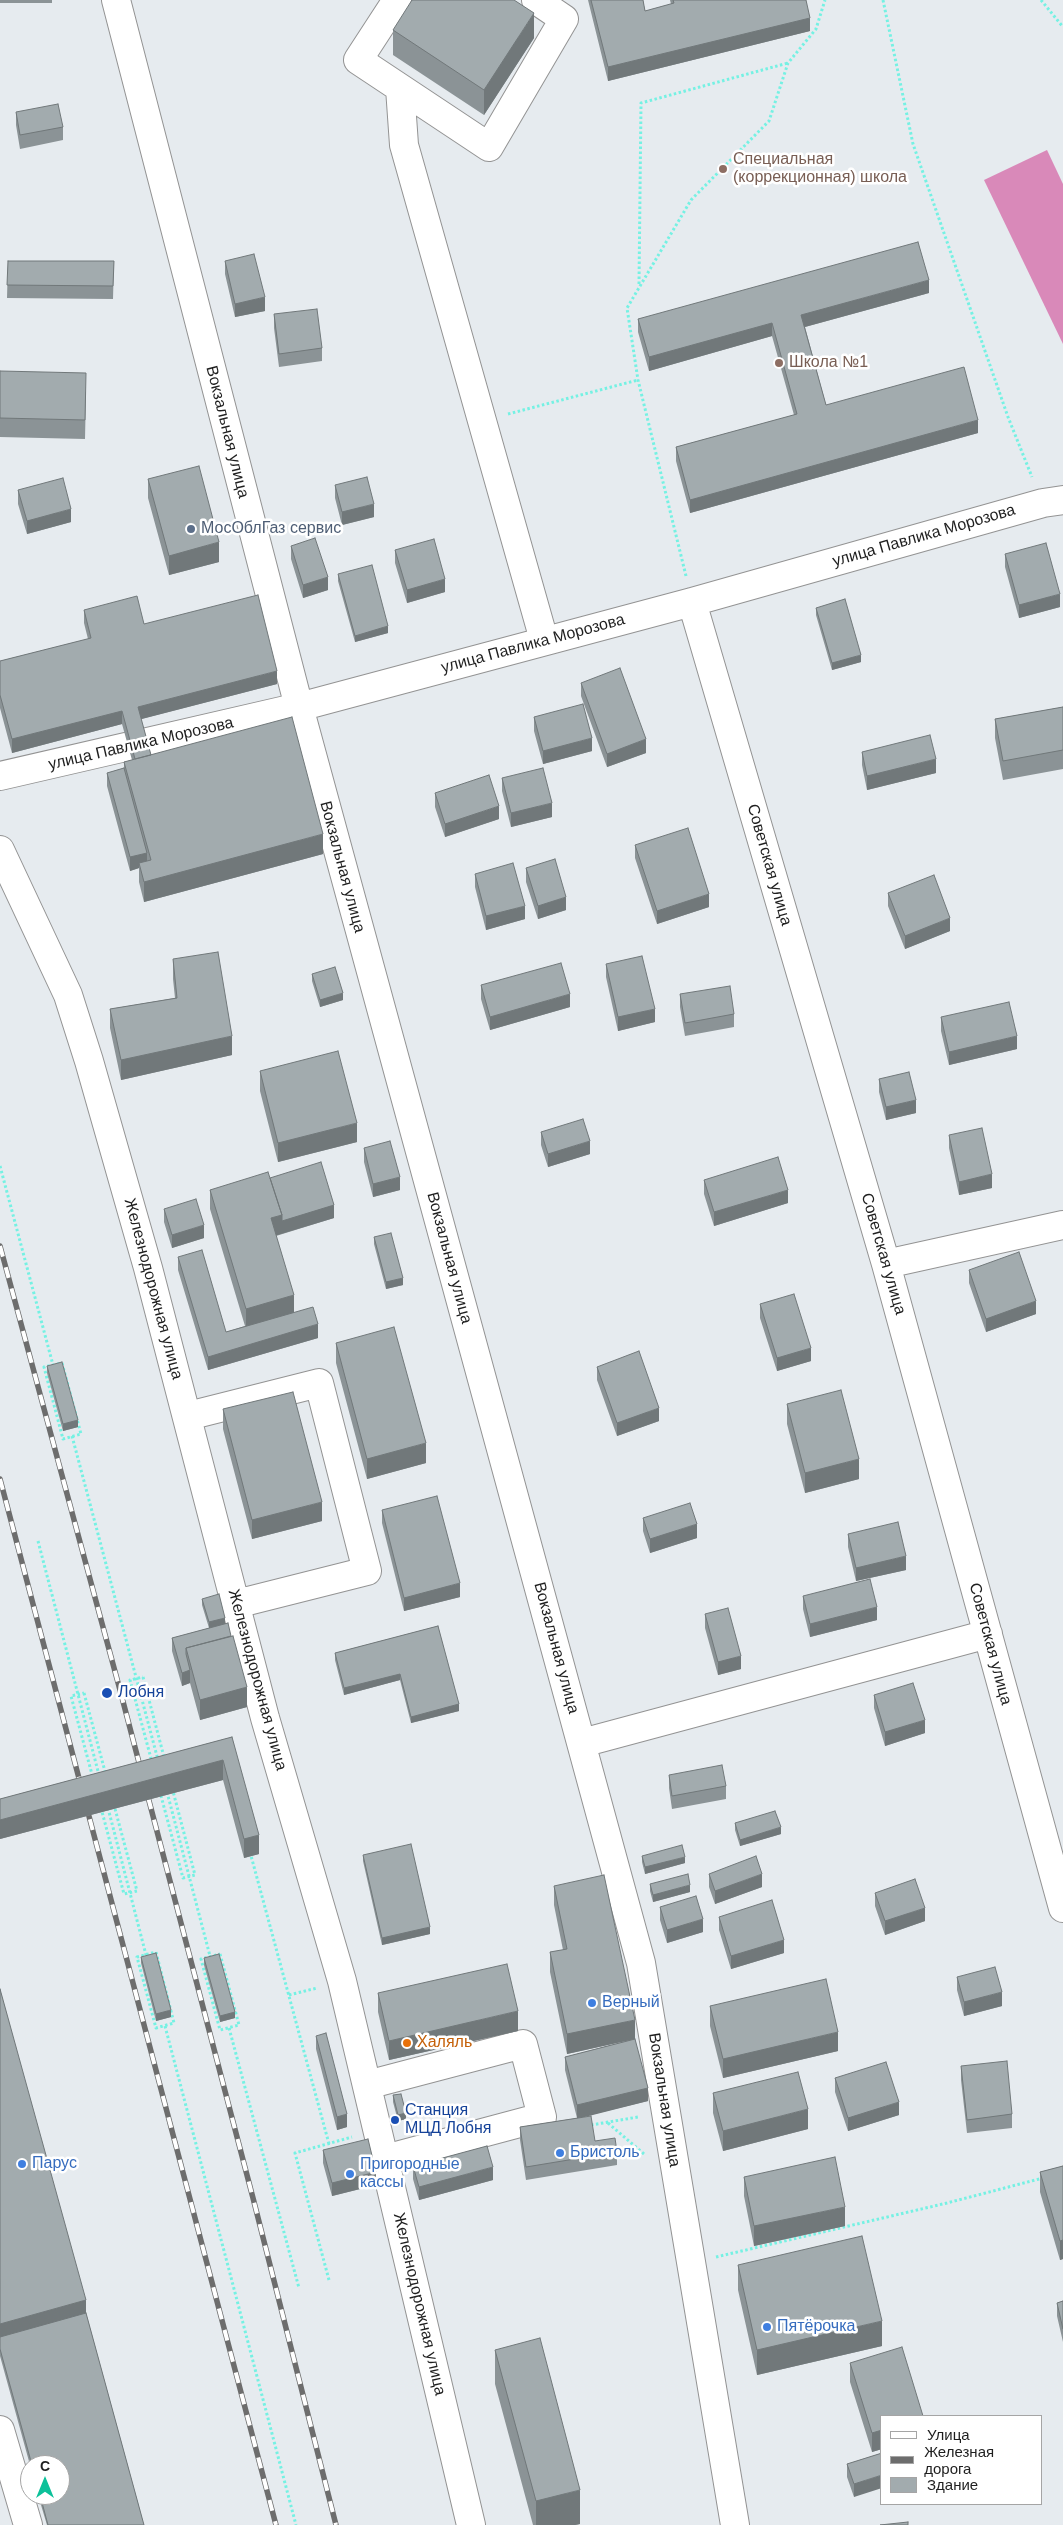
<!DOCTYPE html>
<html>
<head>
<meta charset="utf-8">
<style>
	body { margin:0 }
	#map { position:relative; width:1063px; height:2525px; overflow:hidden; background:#e6ebef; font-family:Arial,sans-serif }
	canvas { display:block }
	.legend { position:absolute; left:880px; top:2415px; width:162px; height:90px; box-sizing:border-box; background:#fff; border:1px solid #a5a5a5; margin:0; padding:6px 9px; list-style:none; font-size:15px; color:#1f1f1f }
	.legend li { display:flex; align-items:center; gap:10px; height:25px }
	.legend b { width:25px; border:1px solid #a5a5a5 }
	.north { position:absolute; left:20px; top:2455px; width:50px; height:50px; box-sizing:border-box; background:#fff; border:1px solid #a5a5a5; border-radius:50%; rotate:0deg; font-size:14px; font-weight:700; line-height:20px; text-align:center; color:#1f1f1f }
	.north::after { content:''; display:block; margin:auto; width:18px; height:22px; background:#0dc19a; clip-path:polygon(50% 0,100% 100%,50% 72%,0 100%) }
</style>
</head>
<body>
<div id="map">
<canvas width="1063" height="2525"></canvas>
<ul class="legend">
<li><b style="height:6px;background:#fff"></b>Улица</li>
<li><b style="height:6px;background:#6d6d6d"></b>Железная дорога</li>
<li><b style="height:14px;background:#a2abae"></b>Здание</li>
</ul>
<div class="north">С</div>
</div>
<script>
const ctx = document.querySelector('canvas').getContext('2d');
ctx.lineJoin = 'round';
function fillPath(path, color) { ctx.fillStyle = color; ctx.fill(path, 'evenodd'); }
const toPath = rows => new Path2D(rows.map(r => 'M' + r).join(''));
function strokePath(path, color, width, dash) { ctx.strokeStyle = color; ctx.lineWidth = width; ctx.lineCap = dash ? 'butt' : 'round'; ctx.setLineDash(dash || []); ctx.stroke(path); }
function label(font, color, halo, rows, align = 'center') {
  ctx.font = font + ' Arial,sans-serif'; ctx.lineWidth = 5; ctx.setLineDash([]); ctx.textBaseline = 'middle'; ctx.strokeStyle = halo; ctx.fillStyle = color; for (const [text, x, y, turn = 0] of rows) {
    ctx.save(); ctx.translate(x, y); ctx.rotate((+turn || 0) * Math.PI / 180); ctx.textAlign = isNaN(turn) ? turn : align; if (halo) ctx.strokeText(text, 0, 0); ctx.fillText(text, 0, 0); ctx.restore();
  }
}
fillPath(toPath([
	[1047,150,1063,184,1063,344,984,180]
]), '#d989b9');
const minor = toPath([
	[116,0,299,707,641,1963,735,2525],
	[397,0,358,60,489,147,564,19,536,0],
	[400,88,404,145,544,640],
	[692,602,886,1264,1063,1908],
	[0,776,299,707,692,602,1043,503,1063,500],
	[0,850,68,995,89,1061,148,1268,265,1718,342,1981,471,2525],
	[886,1264,1063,1225],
	[188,1416,319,1383,367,1571,236,1604],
	[582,1743,988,1634],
	[367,2085,523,2044,542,2117,385,2159],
	[0,2430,28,2525]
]);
strokePath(minor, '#939393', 30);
strokePath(toPath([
	[883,0,913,144,1008,417,1032,477],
	[1041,0,1063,27],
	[639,284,641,103,788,63],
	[508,414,638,380],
	[686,576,638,380,627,308,691,200,769,121,788,63,816,29,825,0],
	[0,1166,53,1365],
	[62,1363,81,1434,63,1439,44,1367,62,1363],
	[72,1436,158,1760],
	[38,1541,99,1775],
	[143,1677,195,1875,183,1878,130,1680,143,1677],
	[84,1693,137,1891,124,1894,71,1696,84,1693],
	[167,1792,210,1956],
	[108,1808,146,1955],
	[250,1852,329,2144],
	[156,1952,174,2023,156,2028,137,1957,156,1952],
	[220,1954,239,2025,220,2030,201,1959,220,1954],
	[289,1995,317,1988],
	[165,2026,296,2525],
	[229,2028,299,2288],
	[608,2123,644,2154],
	[591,2125,638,2117],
	[716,2257,947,2203,1043,2178],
	[329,2280,295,2153,352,2137]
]), '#75f1e3', 3, [2.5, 2.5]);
strokePath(minor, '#fff', 28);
const rail = toPath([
	[0,1246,120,1690,253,2198,336,2525],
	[0,1479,276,2525]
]);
strokePath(rail, '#6d6d6d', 5.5);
strokePath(rail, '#fff', 4, [11]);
fillPath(toPath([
	[0,0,52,0,52,3,0,3],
	[588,0,643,0,645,11,671,4,670,0,806,0,810,31,608,81],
	[393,30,534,38,484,115,393,55],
	[16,112,63,127,63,140,20,149,16,125],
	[8,261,114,261,113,299,7,298],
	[225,261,265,311,235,317,225,274],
	[929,293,805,327,826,405,978,433,690,513,676,461,676,447,794,415,772,336,649,371,638,332,638,319],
	[274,314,322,348,322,361,279,367,274,328],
	[0,371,86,392,85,439,0,437],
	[148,479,219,562,169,575,148,498],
	[335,485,374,517,342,525,335,498],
	[18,490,71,522,27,534,18,504],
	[291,546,328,590,303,598,291,559],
	[395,550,445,592,407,603,395,563],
	[1005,554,1060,607,1019,618,1005,567],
	[338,574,388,633,355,642,338,581],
	[816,608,861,662,832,670,816,615],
	[84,610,144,624,277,684,141,719,151,755,323,854,144,902,139,882,139,868,130,871,107,786,107,773,124,768,124,762,132,760,122,724,12,753,0,708,0,661,88,639,84,623],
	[581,683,646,753,607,767,581,696],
	[1063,707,1063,769,1003,780,995,738,995,719],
	[534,717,592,751,543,764,534,731],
	[862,752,936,773,867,790,862,765],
	[502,778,552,817,511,827,502,791],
	[435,793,499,819,445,837,435,807],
	[635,845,709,907,657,924,635,858],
	[526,868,566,910,538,919,526,882],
	[475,874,525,919,486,930,475,887],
	[888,893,950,931,905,949,888,906],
	[173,959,232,1055,121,1080,110,1028,110,1009,175,998,173,979],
	[606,964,655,1022,618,1031,606,977],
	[312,974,343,1000,320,1007,312,981],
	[481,985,570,1007,490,1030,481,999],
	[680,994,734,1014,734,1027,685,1036,680,1007],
	[941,1017,1017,1049,949,1065,941,1031],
	[260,1071,357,1142,278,1162,260,1091],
	[879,1079,916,1113,886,1120,879,1092],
	[541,1132,590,1154,548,1167,541,1145],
	[949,1135,992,1188,959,1195,949,1148],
	[364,1148,400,1190,373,1197,364,1162],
	[270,1178,334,1218,276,1236,294,1312,318,1338,208,1370,178,1270,178,1257,226,1332,245,1326,210,1209,210,1190],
	[704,1180,788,1203,714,1226,704,1194],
	[164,1209,204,1238,172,1248,164,1222],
	[374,1237,403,1285,386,1289,374,1244],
	[969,1270,1036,1314,986,1332,969,1283],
	[760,1304,811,1361,777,1371,760,1318],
	[336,1343,426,1463,367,1479,336,1363],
	[47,1366,78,1427,63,1431,47,1373],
	[597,1367,659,1421,617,1436,597,1380],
	[787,1404,859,1479,805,1493,787,1424],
	[223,1409,322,1521,252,1539,223,1429],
	[382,1510,460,1597,404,1611,382,1523],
	[643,1518,697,1538,650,1553,643,1531],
	[848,1534,906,1570,856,1581,848,1547],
	[803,1596,877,1620,810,1637,803,1609],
	[202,1599,225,1623,247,1707,200,1720,190,1683,182,1686,172,1651,172,1638,209,1628,202,1605],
	[705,1614,741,1669,718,1675,705,1628],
	[438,1626,459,1711,411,1723,400,1680,344,1695,335,1660,335,1653],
	[874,1695,925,1733,885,1746,874,1708],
	[232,1737,259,1854,244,1858,223,1780,0,1839,0,1799],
	[669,1775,726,1786,726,1799,672,1809,669,1788],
	[735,1823,781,1834,740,1846,735,1830],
	[363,1855,430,1934,382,1945,363,1861],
	[642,1856,685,1863,645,1874,642,1862],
	[709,1874,762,1887,715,1904,709,1887],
	[650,1884,690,1892,653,1902,650,1891],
	[554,1886,635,2039,648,2101,582,2117,595,2141,617,2152,617,2165,526,2180,520,2140,520,2127,577,2118,565,2070,565,2057,630,2040,567,2054,550,1972,550,1952,563,1950,554,1905],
	[875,1893,925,1921,885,1935,875,1906],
	[660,1907,703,1932,667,1943,660,1920],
	[719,1917,784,1953,731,1969,719,1930],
	[141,1957,171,2017,156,2021,141,1963],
	[204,1958,235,2018,220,2022,204,1965],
	[957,1977,1002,2006,964,2016,957,1990],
	[0,1989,86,2313,144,2525,47,2525,38,2495,60,2495,60,2465,30,2465,0,2356],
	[378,1993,518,2031,389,2060,378,2012],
	[710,2006,838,2051,723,2078,710,2026],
	[316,2036,347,2127,337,2130,316,2049],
	[961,2066,1012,2114,1012,2128,967,2133,961,2080],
	[835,2078,899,2115,848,2131,835,2092],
	[713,2093,808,2129,723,2151,713,2113],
	[393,2095,406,2119,398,2121,393,2102],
	[323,2150,376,2185,332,2196,323,2163],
	[413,2166,493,2180,419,2200,413,2179],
	[1063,2166,1063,2259,1060,2260,1040,2192,1040,2172],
	[744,2177,845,2226,754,2246,744,2196],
	[738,2265,882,2346,757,2375,738,2290],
	[1063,2301,1063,2342,1057,2316,1057,2303],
	[495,2350,580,2524,575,2525,533,2525,495,2384],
	[850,2363,882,2416,882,2449,872,2452,850,2382],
	[882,2453,854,2497,847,2477,847,2464]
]), '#8b9396');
fillPath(toPath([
	[534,13,534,38,484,115,484,90],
	[810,18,810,31,608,81,608,67],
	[929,280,929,293,801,328,801,315],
	[265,297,265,311,235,317,235,304],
	[772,323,772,336,649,371,649,357],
	[978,420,978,433,690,513,690,500],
	[374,504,374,517,342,525,342,512],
	[71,509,71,522,27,534,27,521],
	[219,542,219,562,169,575,169,556],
	[328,577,328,590,303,598,303,585],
	[445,579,445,592,407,603,407,590],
	[1060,594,1060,607,1019,618,1019,605],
	[388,626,388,633,355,642,355,636],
	[861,655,861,662,832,670,832,663],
	[277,671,277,684,138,720,138,707],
	[122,711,122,724,12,753,12,739],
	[592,738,592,751,543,764,543,751],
	[646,739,646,753,607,767,607,754],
	[936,759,936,773,867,790,867,776],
	[552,803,552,817,511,827,511,813],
	[499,806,499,819,445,837,445,824],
	[323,834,323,854,144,902,144,882],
	[147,853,147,866,139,863,139,868,130,871,130,857],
	[709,894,709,907,657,924,657,911],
	[566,897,566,910,538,919,538,906],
	[525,906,525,919,486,930,486,916],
	[950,918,950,931,905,949,905,936],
	[343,993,343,1000,320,1007,320,1000],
	[570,994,570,1007,490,1030,490,1017],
	[655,1009,655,1022,618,1031,618,1017],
	[232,1036,232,1055,121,1080,121,1060],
	[1017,1036,1017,1049,949,1065,949,1052],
	[916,1100,916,1113,886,1120,886,1107],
	[357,1123,357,1142,278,1162,278,1143],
	[590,1141,590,1154,548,1167,548,1154],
	[992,1174,992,1188,959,1195,959,1182],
	[400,1177,400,1190,373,1197,373,1184],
	[788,1190,788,1203,714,1226,714,1212],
	[334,1205,334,1218,271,1237,271,1218,282,1215],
	[204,1225,204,1238,172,1248,172,1235],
	[403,1278,403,1285,386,1289,386,1282],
	[294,1295,294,1314,246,1328,246,1309],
	[1036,1301,1036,1314,986,1332,986,1319],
	[318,1324,318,1338,208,1370,208,1357],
	[811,1348,811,1361,777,1371,777,1358],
	[659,1408,659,1421,617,1436,617,1423],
	[78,1420,78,1427,63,1431,63,1424],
	[426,1443,426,1463,367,1479,367,1459],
	[859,1459,859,1479,805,1493,805,1473],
	[322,1502,322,1521,252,1539,252,1520],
	[697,1524,697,1538,650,1553,650,1539],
	[906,1556,906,1570,856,1581,856,1568],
	[460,1583,460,1597,404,1611,404,1598],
	[877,1607,877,1620,810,1637,810,1624],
	[225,1618,225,1625,209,1629,209,1622],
	[741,1656,741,1669,718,1675,718,1662],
	[190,1670,190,1683,182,1686,182,1673],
	[400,1674,400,1680,344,1695,344,1688],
	[247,1687,247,1707,200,1720,200,1700],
	[459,1704,459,1711,411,1723,411,1717],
	[925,1720,925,1733,885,1746,885,1732],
	[223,1760,223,1780,0,1839,0,1820],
	[781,1827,781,1834,740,1846,740,1840],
	[259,1835,259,1854,244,1858,244,1839],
	[685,1857,685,1863,645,1874,645,1867],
	[762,1874,762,1887,715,1904,715,1891],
	[690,1885,690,1892,653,1902,653,1895],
	[925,1908,925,1921,885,1935,885,1921],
	[703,1919,703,1932,667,1943,667,1930],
	[430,1927,430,1934,382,1945,382,1938],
	[784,1940,784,1953,731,1969,731,1956],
	[1002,1992,1002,2006,964,2016,964,2002],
	[171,2010,171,2017,156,2021,156,2014],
	[518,2011,518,2031,389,2060,389,2041],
	[235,2012,235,2018,220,2022,220,2016],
	[635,2020,635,2039,567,2054,567,2034],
	[838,2032,838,2051,723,2078,723,2059],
	[648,2088,648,2101,577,2119,577,2105],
	[899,2102,899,2115,848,2131,848,2118],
	[808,2109,808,2129,723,2151,723,2131],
	[406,2113,406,2119,398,2121,398,2115],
	[347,2114,347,2127,337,2130,337,2117],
	[493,2167,493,2180,419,2200,419,2187],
	[376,2172,376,2185,332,2196,332,2183],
	[845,2207,845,2226,754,2246,754,2226],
	[1063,2240,1063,2259,1060,2260,1060,2241],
	[86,2300,86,2320,0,2344,0,2324],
	[882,2321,882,2346,757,2375,757,2350],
	[882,2430,882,2449,872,2452,872,2433],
	[882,2475,882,2488,854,2497,854,2484],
	[580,2490,580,2524,575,2525,536,2525,536,2501]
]), '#71787a');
const building = toPath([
	[412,0,514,0,534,13,484,90,393,30,412,0],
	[591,0,643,0,645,11,674,3,673,0,806,0,810,18,608,67,591,0],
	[58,104,63,127,20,135,16,112,58,104],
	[918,242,929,280,801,315,826,405,964,367,978,420,690,500,676,447,797,414,772,323,649,357,638,319,918,242],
	[254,254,265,297,235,304,225,261,254,254],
	[8,261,114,261,113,286,7,285,8,261],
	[317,309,322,348,279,354,274,314,317,309],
	[0,371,86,373,85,420,0,418,0,371],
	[199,466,219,542,169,556,148,479,199,466],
	[367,477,374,504,342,512,335,485,367,477],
	[63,478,71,509,27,521,18,490,63,478],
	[315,538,328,577,303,585,291,546,315,538],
	[434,539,445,579,407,590,395,550,434,539],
	[1046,543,1060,594,1019,605,1005,554,1046,543],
	[372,565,388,626,355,636,338,574,372,565],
	[258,595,277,671,138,707,151,755,135,759,122,711,12,739,0,695,0,661,91,638,84,610,137,596,144,624,258,595],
	[845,599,861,655,832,663,816,608,845,599],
	[620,668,646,739,607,754,581,683,620,668],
	[583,704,592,738,543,751,534,717,583,704],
	[1063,707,1063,750,1003,761,995,719,1063,707],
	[292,717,323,834,144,882,139,863,151,860,124,762,292,717],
	[930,735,936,759,867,776,862,752,930,735],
	[124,768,147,853,130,857,107,773,124,768],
	[543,768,552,803,511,813,502,778,543,768],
	[489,775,499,806,445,824,435,793,489,775],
	[688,828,709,894,657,911,635,845,688,828],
	[555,859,566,897,538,906,526,868,555,859],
	[513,863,525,906,486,916,475,874,513,863],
	[934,875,950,918,905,936,888,893,934,875],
	[218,952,232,1036,121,1060,110,1009,177,998,173,959,218,952],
	[642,956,655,1009,618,1017,606,964,642,956],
	[561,963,570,994,490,1017,481,985,561,963],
	[335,967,343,993,320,1000,312,974,335,967],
	[730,986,734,1014,685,1023,680,994,730,986],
	[1009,1002,1017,1036,949,1052,941,1017,1009,1002],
	[338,1051,357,1123,278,1143,260,1071,338,1051],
	[909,1072,916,1100,886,1107,879,1079,909,1072],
	[583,1119,590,1141,548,1154,541,1132,583,1119],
	[982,1128,992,1174,959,1182,949,1135,982,1128],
	[390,1141,400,1177,373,1184,364,1148,390,1141],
	[778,1157,788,1190,714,1212,704,1180,778,1157],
	[321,1162,334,1205,282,1221,282,1215,270,1178,321,1162],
	[268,1172,282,1215,271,1218,294,1295,246,1309,210,1190,268,1172],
	[196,1199,204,1225,172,1235,164,1209,196,1199],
	[391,1233,403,1278,386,1282,374,1237,391,1233],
	[202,1250,226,1332,313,1307,318,1324,208,1357,178,1257,202,1250],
	[1019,1252,1036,1301,986,1319,969,1270,1019,1252],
	[794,1294,811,1348,777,1358,760,1304,794,1294],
	[394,1327,426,1443,367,1459,336,1343,394,1327],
	[639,1351,659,1408,617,1423,597,1367,639,1351],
	[62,1362,78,1420,63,1424,47,1366,62,1362],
	[841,1390,859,1459,805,1473,787,1404,841,1390],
	[293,1392,322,1502,252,1520,223,1409,293,1392],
	[437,1496,460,1583,404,1598,382,1510,437,1496],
	[690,1503,697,1524,650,1539,643,1518,690,1503],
	[898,1522,906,1556,856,1568,848,1534,898,1522],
	[870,1579,877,1607,810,1624,803,1596,870,1579],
	[219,1594,225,1618,209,1622,202,1599,219,1594],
	[728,1608,741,1656,718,1662,705,1614,728,1608],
	[228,1623,231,1636,186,1648,186,1654,190,1670,182,1673,172,1638,228,1623],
	[438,1626,459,1704,411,1717,400,1674,344,1688,335,1653,438,1626],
	[233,1636,247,1687,200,1700,186,1648,233,1636],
	[913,1683,925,1720,885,1732,874,1695,913,1683],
	[232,1737,259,1835,244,1839,223,1760,0,1820,0,1799,232,1737],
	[722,1765,726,1786,672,1796,669,1775,722,1765],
	[775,1811,781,1827,740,1840,735,1823,775,1811],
	[411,1844,430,1927,382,1938,363,1855,411,1844],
	[682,1845,685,1857,645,1867,642,1856,682,1845],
	[756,1856,762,1874,715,1891,709,1874,756,1856],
	[688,1874,690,1885,653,1895,650,1884,688,1874],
	[604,1875,635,2020,567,2034,550,1952,567,1949,554,1886,604,1875],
	[915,1879,925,1908,885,1921,875,1893,915,1879],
	[696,1896,703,1919,667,1930,660,1907,696,1896],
	[772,1900,784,1940,731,1956,719,1917,772,1900],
	[156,1953,171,2010,156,2014,141,1957,156,1953],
	[219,1954,235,2012,220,2016,204,1958,219,1954],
	[507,1964,518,2011,389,2041,378,1993,507,1964],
	[995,1967,1002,1992,964,2002,957,1977,995,1967],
	[826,1979,838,2032,723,2059,710,2006,826,1979],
	[0,1989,86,2300,0,2324,0,1989],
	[326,2033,347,2114,337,2117,316,2036,326,2033],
	[635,2039,648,2088,577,2105,565,2057,635,2039],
	[1007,2061,1012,2114,967,2120,961,2066,1007,2061],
	[886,2062,899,2102,848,2118,835,2078,886,2062],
	[798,2072,808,2109,723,2131,713,2093,798,2072],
	[401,2094,406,2113,398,2115,393,2095,401,2094],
	[591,2116,595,2141,615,2138,617,2152,526,2167,520,2127,591,2116],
	[368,2139,376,2172,332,2183,323,2150,368,2139],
	[487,2146,493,2167,419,2187,413,2166,487,2146],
	[835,2157,845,2207,754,2226,744,2177,835,2157],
	[1063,2166,1063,2240,1060,2241,1040,2172,1063,2166],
	[862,2236,882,2321,757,2350,738,2265,862,2236],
	[1063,2301,1063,2329,1057,2303,1063,2301],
	[86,2313,144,2525,48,2525,40,2495,60,2495,60,2465,32,2465,0,2349,0,2337,86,2313],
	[540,2338,580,2490,536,2501,495,2350,540,2338],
	[902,2347,923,2416,882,2416,882,2430,872,2433,850,2363,902,2347],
	[882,2453,882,2475,854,2484,847,2464,882,2453],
	[908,2522,908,2525,880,2525,908,2522]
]);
fillPath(building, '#a2abae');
strokePath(building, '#71787a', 1);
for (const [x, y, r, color] of [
	[723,169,5,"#8d6e63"],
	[779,363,5,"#8d6e63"],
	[191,529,5,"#5c6f8a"],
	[107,1693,6,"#1a4fb4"],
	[592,2003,5,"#3f7fe0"],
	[407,2043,5,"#e8710a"],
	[395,2120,5,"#1a4fb4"],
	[560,2153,5,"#3f7fe0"],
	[22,2164,5,"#3f7fe0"],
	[350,2174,5,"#3f7fe0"],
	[767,2327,5,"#3f7fe0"]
]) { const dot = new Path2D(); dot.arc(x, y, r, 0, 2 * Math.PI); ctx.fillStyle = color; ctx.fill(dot); strokePath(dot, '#fff', 2); }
label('16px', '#785e54', '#fff', [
	["Специальная",733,160],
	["(коррекционная) школа",733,178],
	["Школа №1",789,363]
], 'left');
label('16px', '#1f1f1f', '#fff', [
	["Вокзальная улица",227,432,76],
	["улица Павлика Морозова",924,536,-16],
	["улица Павлика Морозова",533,644,-15],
	["улица Павлика Морозова",141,744,-13],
	["Советская улица",769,865,74],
	["Вокзальная улица",342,867,75],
	["Советская улица",883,1254,74],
	["Вокзальная улица",449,1258,75],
	["Железнодорожная улица",153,1289,75],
	["Советская улица",990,1644,75],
	["Вокзальная улица",556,1648,75],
	["Железнодорожная улица",257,1680,75],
	["Вокзальная улица",664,2100,81],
	["Железнодорожная улица",419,2304,77]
]);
label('16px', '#4e5e75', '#fff', [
	["МосОблГаз сервис",201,529]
], 'left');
label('16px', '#164399', '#fff', [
	["Лобня",118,1693],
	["Станция",405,2111],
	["МЦД Лобня",405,2129]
], 'left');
label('16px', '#366cbe', '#fff', [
	["Верный",602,2003],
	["Бристоль",570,2153],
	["Парус",32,2164],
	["Пригородные",360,2165],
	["кассы",360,2183],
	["Пятёрочка",777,2327]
], 'left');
label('16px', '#c56008', '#fff', [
	["Халяль",417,2043]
], 'left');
</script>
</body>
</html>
